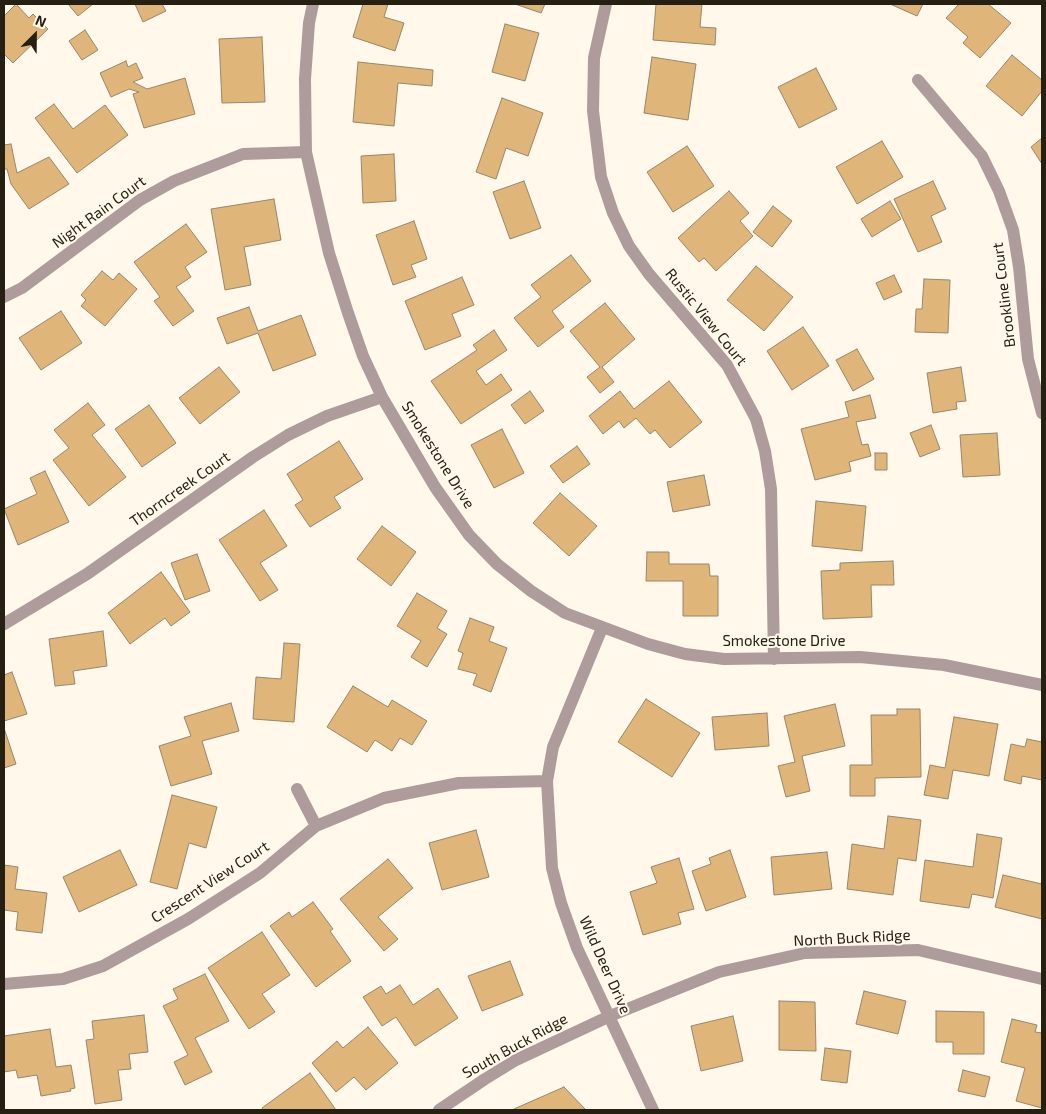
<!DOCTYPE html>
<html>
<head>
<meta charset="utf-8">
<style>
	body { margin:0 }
	#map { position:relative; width:1046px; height:1114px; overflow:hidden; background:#fff8eb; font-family:"Exo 2",sans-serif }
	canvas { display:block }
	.frame { position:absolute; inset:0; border:5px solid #262013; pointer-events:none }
	.north { position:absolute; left:10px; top:10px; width:50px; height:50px; -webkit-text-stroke:4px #fff8eb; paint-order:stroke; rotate:23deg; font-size:14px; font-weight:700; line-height:20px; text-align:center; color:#262013 }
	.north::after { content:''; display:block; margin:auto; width:18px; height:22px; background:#262013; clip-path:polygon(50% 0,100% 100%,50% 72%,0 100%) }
</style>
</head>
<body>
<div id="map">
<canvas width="1046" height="1114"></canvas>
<div class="frame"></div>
<div class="north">N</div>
</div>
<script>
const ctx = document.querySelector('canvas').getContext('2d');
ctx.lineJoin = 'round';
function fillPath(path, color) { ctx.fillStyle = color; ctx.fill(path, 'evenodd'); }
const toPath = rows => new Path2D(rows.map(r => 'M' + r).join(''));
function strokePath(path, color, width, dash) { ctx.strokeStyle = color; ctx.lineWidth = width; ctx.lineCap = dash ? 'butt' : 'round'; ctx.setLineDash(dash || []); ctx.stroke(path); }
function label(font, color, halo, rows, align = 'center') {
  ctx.font = font + ' "Exo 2",sans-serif'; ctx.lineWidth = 4; ctx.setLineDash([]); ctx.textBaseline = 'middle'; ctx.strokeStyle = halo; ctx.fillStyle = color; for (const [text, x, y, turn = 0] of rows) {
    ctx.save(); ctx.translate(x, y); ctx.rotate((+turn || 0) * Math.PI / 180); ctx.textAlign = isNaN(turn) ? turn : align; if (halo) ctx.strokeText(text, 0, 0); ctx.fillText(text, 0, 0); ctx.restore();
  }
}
const building = toPath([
	[16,4,29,18,33,14,48,29,13,63,4,54,4,16,16,4],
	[68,4,93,4,78,16,68,4],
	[135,4,162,4,166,11,143,22,135,4],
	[363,4,388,4,384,17,404,23,395,51,353,37,363,4],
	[515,4,545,4,541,13,515,4],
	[656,4,702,4,700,27,716,28,715,45,653,40,656,4],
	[890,4,923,4,917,16,890,4],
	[959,4,988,4,1011,23,980,58,963,43,968,37,946,18,959,4],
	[505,24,539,33,525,81,492,72,505,24],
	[85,30,98,50,82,60,69,41,85,30],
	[262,37,265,102,222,103,219,39,262,37],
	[1012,55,1042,80,1042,91,1022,116,986,86,1012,55],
	[652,57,696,64,688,120,644,113,652,57],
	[126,61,128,67,136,63,143,78,133,82,147,89,185,78,195,114,144,128,133,94,139,92,129,89,111,97,100,73,126,61],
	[358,62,433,70,432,86,398,83,394,126,353,122,358,62],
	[816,68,837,109,799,128,778,87,816,68],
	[502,98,543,113,528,156,506,148,496,179,476,172,502,98],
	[54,104,73,129,105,105,128,135,77,173,35,118,54,104],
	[1042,138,1042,164,1031,147,1042,138],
	[882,141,903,177,857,204,836,167,882,141],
	[11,144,17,173,49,157,69,184,29,209,11,184,7,169,4,169,4,145,11,144],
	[687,146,714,186,673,212,647,172,687,146],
	[394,154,396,201,363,203,361,156,394,154],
	[524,181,541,228,510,239,493,192,524,181],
	[933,181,946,209,931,216,942,242,918,252,894,199,933,181],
	[729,191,749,213,740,221,753,236,716,271,704,258,699,262,678,238,729,191],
	[274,199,281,240,244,247,251,285,225,290,211,209,274,199],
	[890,201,901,219,872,237,861,219,890,201],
	[773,206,792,221,772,247,753,232,773,206],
	[414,221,427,259,411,265,416,277,393,285,376,235,414,221],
	[186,224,207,252,185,267,191,277,176,287,194,311,173,326,154,301,160,297,134,262,186,224],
	[571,255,591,281,552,311,564,327,538,347,514,318,541,297,531,285,571,255],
	[756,266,793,297,764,331,727,300,756,266],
	[102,271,113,280,119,273,137,289,105,326,81,306,86,300,81,295,102,271],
	[894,275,902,292,884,300,876,283,894,275],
	[462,277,474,305,452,314,461,336,425,350,405,301,462,277],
	[924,279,950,280,948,333,915,332,916,309,922,309,924,279],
	[605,303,635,339,602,367,614,382,600,393,587,377,600,367,570,331,605,303],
	[249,307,258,331,301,315,316,355,273,371,258,333,227,344,217,318,249,307],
	[61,311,82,343,41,370,19,338,61,311],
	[803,327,829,366,792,390,767,351,803,327],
	[494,330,507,350,476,371,486,385,501,374,512,390,461,424,431,381,477,350,473,345,494,330],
	[857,349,874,379,853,391,836,360,857,349],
	[219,367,240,392,200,424,179,398,219,367],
	[961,367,966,401,956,402,957,409,933,413,927,373,961,367],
	[669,381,702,422,670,448,655,430,650,434,636,418,624,428,619,421,603,434,589,416,620,391,634,409,669,381],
	[530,391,544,411,525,424,511,405,530,391],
	[870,395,876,418,856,422,862,445,868,444,871,456,849,462,851,471,815,480,801,429,849,417,845,402,870,395],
	[88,403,105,425,92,435,126,477,89,506,53,460,69,448,54,430,88,403],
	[149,405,176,443,142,467,115,429,149,405],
	[931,425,940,449,920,457,910,433,931,425],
	[502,429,524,473,494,488,471,445,502,429],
	[997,433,1000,475,963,477,960,435,997,433],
	[339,441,363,479,334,497,341,508,310,527,295,505,303,500,287,474,339,441],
	[577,446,590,464,563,483,550,466,577,446],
	[875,453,887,453,887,470,875,470,875,453],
	[45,471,69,522,18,545,4,509,37,494,30,478,45,471],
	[704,475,710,505,673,512,667,482,704,475],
	[560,493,597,526,569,556,533,523,560,493],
	[816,501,866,506,862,551,812,546,816,501],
	[264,510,287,546,260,563,278,590,260,601,219,540,264,510],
	[382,526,416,552,391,586,357,559,382,526],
	[647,552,669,552,669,564,709,564,710,576,718,576,718,616,683,616,683,581,646,581,647,552],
	[197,554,210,591,185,600,171,563,197,554],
	[893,561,894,585,871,585,872,617,823,619,821,571,840,570,840,563,893,561],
	[161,572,190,612,171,626,165,618,130,644,108,613,161,572],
	[417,593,447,611,437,628,447,634,427,667,411,657,421,641,397,626,417,593],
	[470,618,494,627,489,641,507,648,491,692,473,685,477,674,458,669,463,653,458,651,470,618],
	[103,631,107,666,73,671,75,684,55,686,49,639,103,631],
	[284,643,300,644,294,722,253,719,256,677,281,679,284,643],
	[12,672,27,714,4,721,4,675,12,672],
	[353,686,388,707,392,700,427,721,412,745,400,738,392,751,375,740,367,752,327,727,353,686],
	[646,699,700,733,672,777,618,742,646,699],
	[231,703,239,731,202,741,212,774,171,786,159,746,191,736,184,717,231,703],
	[835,704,845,746,802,756,810,791,786,797,778,766,795,762,784,716,835,704],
	[897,709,920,709,921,777,875,778,875,796,850,796,850,765,872,765,871,715,897,715,897,709],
	[767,713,769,746,715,750,712,717,767,713],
	[954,717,998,724,989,776,953,770,948,799,924,795,930,765,945,768,954,717],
	[4,728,16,764,4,768,4,728],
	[1027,739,1042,742,1042,780,1022,776,1021,784,1004,780,1011,744,1025,747,1027,739],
	[172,795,217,807,206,848,189,843,177,889,150,882,172,795],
	[888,816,921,820,916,861,898,858,893,895,847,889,852,844,884,849,888,816],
	[476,830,489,877,442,890,429,843,476,830],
	[977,834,1002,838,993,898,972,894,969,908,920,901,925,860,973,867,977,834],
	[120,850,137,885,79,912,63,877,120,850],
	[730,850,746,897,706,911,692,871,711,864,709,858,730,850],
	[827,852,832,889,774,895,771,857,827,852],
	[679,858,694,909,678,913,681,924,643,935,630,892,657,883,651,867,679,858],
	[388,859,413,888,378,917,398,939,384,951,340,899,388,859],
	[4,865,18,867,15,889,47,893,42,933,16,930,18,912,4,910,4,865],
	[1003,875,1042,884,1042,919,995,907,1003,875],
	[313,902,333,929,330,931,351,961,316,987,270,926,289,912,292,917,313,902],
	[262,932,290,975,262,994,275,1012,249,1029,208,968,262,932],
	[510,961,523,995,482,1011,468,976,510,961],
	[205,974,229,1021,195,1038,212,1072,185,1085,174,1062,188,1055,163,1006,178,999,173,989,205,974],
	[400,985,413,1005,438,988,458,1018,415,1046,396,1017,382,1026,363,997,381,986,386,994,400,985],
	[864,991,906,1001,898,1034,856,1024,864,991],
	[779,1001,815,1002,816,1051,779,1050,779,1001],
	[936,1011,984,1012,984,1054,953,1054,953,1042,936,1042,936,1011],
	[144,1015,148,1052,129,1054,131,1069,118,1070,122,1100,95,1104,86,1040,94,1039,92,1021,144,1015],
	[733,1016,743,1061,701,1071,691,1026,733,1016],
	[1012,1019,1037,1025,1035,1032,1042,1033,1042,1108,1016,1101,1025,1068,1001,1062,1012,1019],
	[368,1027,398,1063,366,1090,354,1077,336,1092,312,1063,337,1041,343,1048,368,1027],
	[50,1029,56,1067,71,1065,75,1088,70,1089,71,1091,41,1096,37,1075,18,1078,16,1070,4,1072,4,1036,50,1029],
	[825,1048,851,1051,847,1083,821,1080,825,1048],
	[963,1070,990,1077,985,1097,958,1091,963,1070],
	[310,1073,336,1110,263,1110,262,1108,310,1073],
	[564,1087,586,1110,515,1110,514,1109,564,1087]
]);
fillPath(building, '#dfb579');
strokePath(building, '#9a866a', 1);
strokePath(toPath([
	[313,4,309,23,305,79,306,152,329,253,348,313,363,356,382,397,435,487,469,535,497,564,531,591,565,613,648,644,685,654,724,659,860,657,944,665,1042,685],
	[606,4,594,58,593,111,601,177,613,213,629,246,649,274,727,365,756,419,765,451,771,489,774,659],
	[918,80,982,156,999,191,1013,230,1019,267,1028,359,1042,413],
	[4,297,22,288,140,200,174,181,243,154,306,152],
	[4,624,87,574,253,457,288,435,327,416,382,397],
	[602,628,553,747,547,781,552,868,561,903,577,948,653,1110],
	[297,789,316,826],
	[4,984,63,979,103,966,188,919,260,873,316,826,384,798,459,783,547,781],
	[439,1110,485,1079,516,1060,610,1016,719,972,805,953,918,950,1042,979]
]), '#ae9c9d', 12);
label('15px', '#262013', '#fff8eb', [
	["Night Rain Court",99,212,-36],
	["Brookline Court",1004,295,-97],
	["Rustic View Court",706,317,51],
	["Smokestone Drive",438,455,58],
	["Thorncreek Court",180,489,-35],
	["Smokestone Drive",784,641],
	["Crescent View Court",210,882,-33],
	["North Buck Ridge",852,938,-3],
	["Wild Deer Drive",605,965,66],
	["South Buck Ridge",515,1046,-29]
]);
</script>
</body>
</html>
